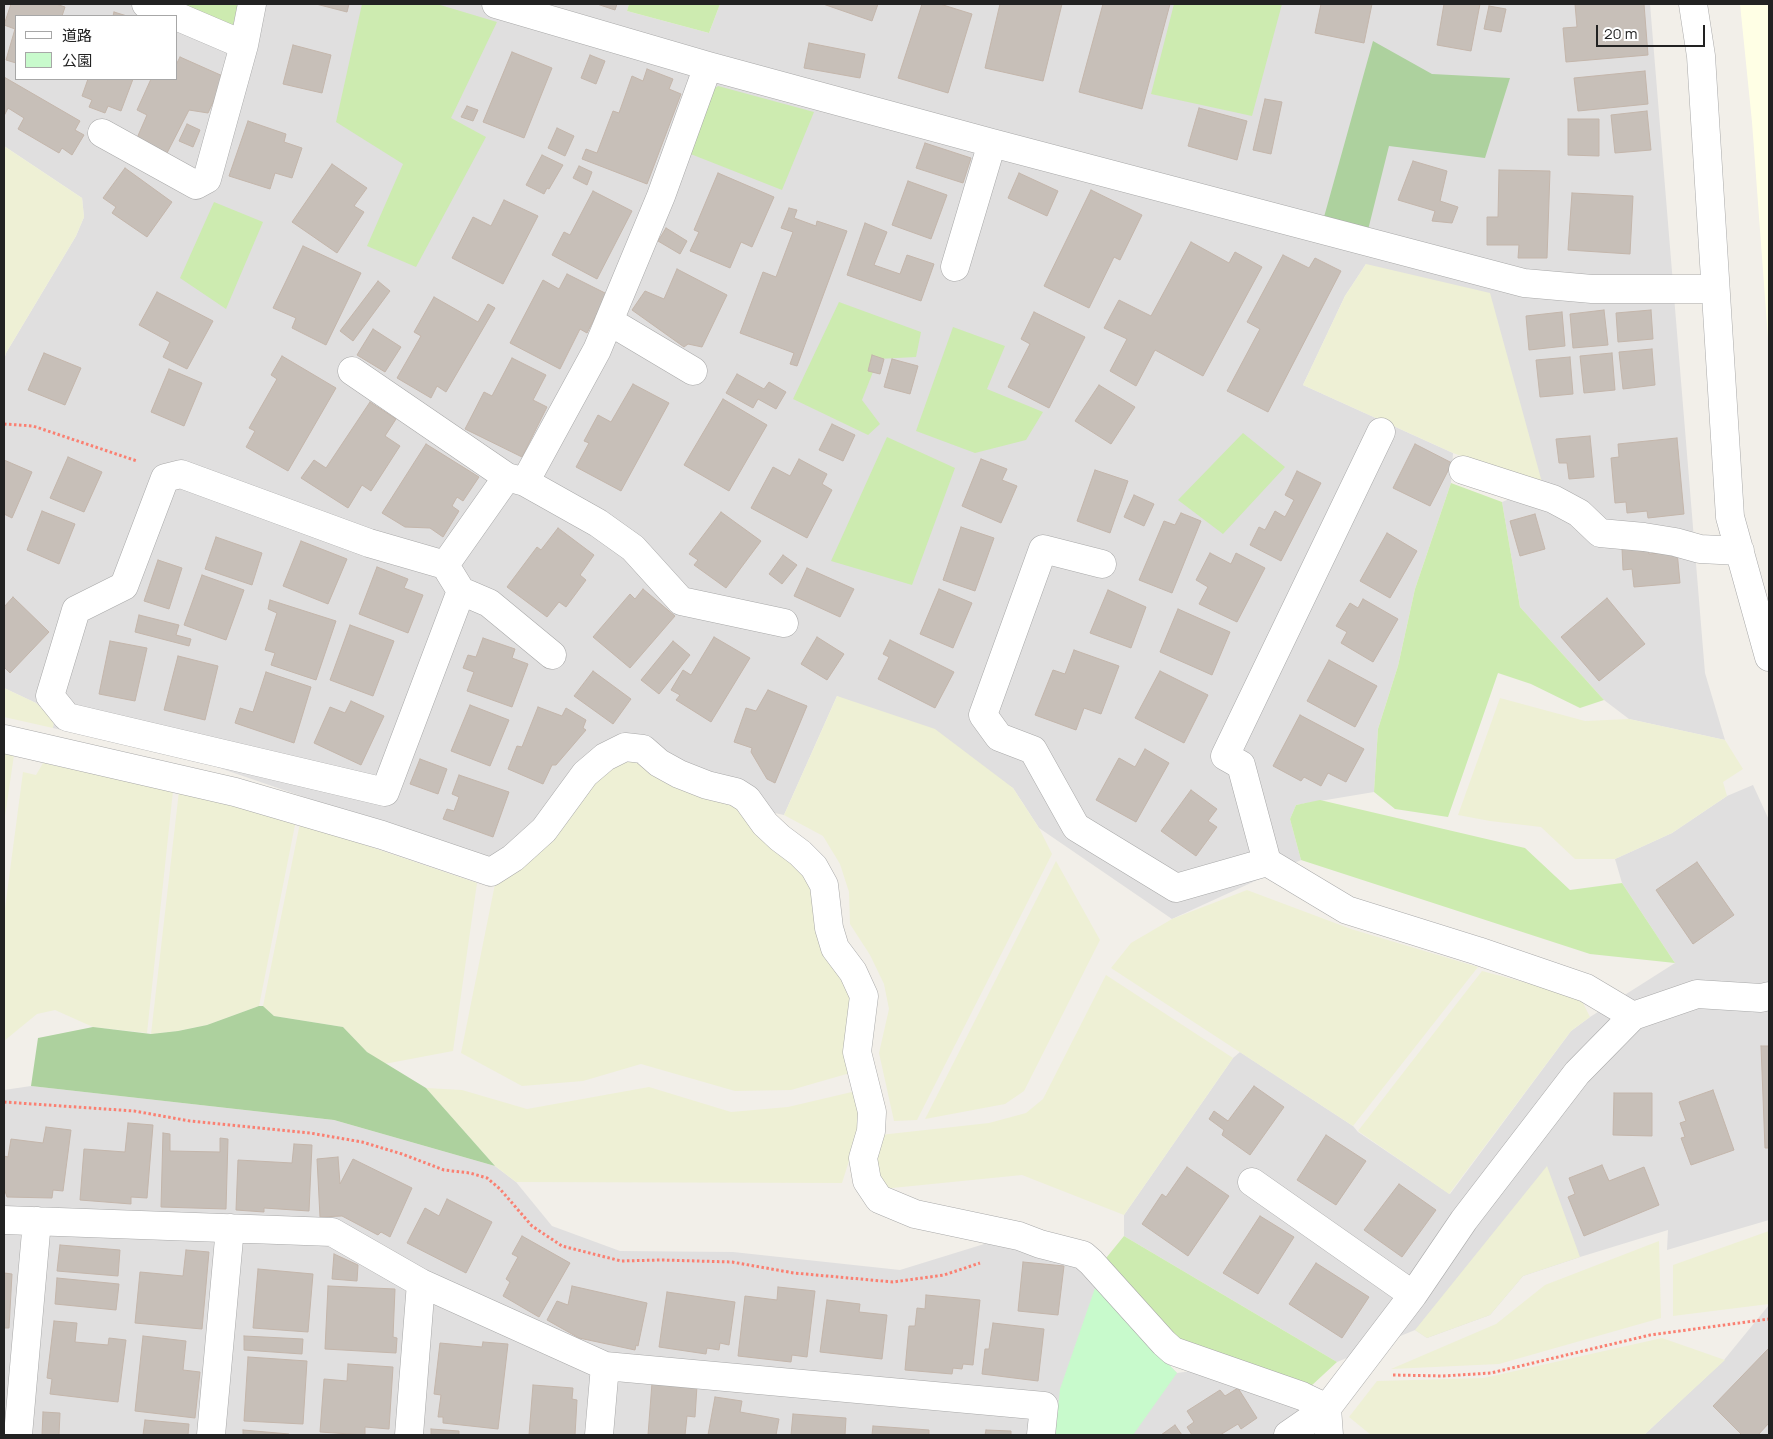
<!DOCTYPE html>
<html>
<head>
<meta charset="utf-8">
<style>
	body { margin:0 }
	#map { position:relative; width:1773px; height:1439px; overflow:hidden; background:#f2efe9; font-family:Manrope,"Noto Sans JP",sans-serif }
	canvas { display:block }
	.frame { position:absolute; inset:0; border:5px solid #222; pointer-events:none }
	.legend { position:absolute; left:15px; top:15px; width:162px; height:65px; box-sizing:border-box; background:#fff; border:1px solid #a7a7a7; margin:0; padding:6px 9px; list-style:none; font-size:15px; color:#222 }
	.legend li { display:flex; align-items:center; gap:10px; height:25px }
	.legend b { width:25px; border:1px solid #a7a7a7 }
	.scale { position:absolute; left:1596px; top:25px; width:109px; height:22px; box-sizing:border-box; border:2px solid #222; border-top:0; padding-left:6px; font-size:15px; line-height:18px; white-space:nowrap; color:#222; -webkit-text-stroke:4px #fff; paint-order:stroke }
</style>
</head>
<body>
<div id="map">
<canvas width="1773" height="1439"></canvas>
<div class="frame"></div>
<ul class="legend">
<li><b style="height:6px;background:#fff"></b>道路</li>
<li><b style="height:14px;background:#c8facc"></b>公園</li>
</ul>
<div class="scale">20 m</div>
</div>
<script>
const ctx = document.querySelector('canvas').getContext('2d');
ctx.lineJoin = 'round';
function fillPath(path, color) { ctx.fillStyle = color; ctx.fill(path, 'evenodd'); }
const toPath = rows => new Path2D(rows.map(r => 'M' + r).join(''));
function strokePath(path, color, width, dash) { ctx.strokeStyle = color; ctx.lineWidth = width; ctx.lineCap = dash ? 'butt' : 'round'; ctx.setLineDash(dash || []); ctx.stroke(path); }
fillPath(toPath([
	[4,4,629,4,627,11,709,33,720,4,1650,4,1705,673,1725,740,1629,719,1604,700,1520,607,1502,502,1542,486,1366,264,1345,296,1303,385,1453,453,1451,483,1415,589,1398,666,1378,729,1374,792,1296,805,1290,819,1301,860,1172,919,1039,828,1013,788,837,696,784,815,742,806,519,871,208,764,53,728,54,720,36,703,4,688,4,360,6,353,76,236,84,217,82,198,4,146],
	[16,16,176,16,176,79,16,79],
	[1753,785,1769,820,1769,1220,1667,1250,1668,1230,1580,1257,1523,1276,1490,1315,1427,1338,1415,1330,1337,1362,1124,1236,1124,1215,1233,1058,1240,1052,1353,1126,1358,1132,1450,1194,1571,1031,1590,1017,1675,963,1622,883,1615,859,1672,833,1727,796],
	[31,1086,334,1120,495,1166,516,1182,552,1226,620,1251,733,1252,900,1270,1036,1228,1102,1263,1095,1288,1177,1373,1235,1365,1342,1435,4,1435,4,1090],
	[1769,1305,1769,1435,1644,1435,1724,1360]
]), '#e0dfdf');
fillPath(toPath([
	[1740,4,1769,4,1769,352,1752,122]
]), '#ffffe5');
fillPath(toPath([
	[4,146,82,198,84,217,76,236,6,353,4,360],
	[1366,264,1490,293,1543,486,1453,453,1303,385,1345,296],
	[4,688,36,703,54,720,53,728,4,717],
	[837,696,935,729,1013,788,1039,828,1052,854,917,1120,894,1121,879,1053,889,1009,884,984,870,955,850,924,849,892,840,864,823,836,784,815],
	[1500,698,1585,721,1629,719,1725,740,1743,769,1723,782,1727,796,1672,833,1615,859,1575,859,1541,827,1490,821,1458,815],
	[4,752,14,755,4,823],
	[624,761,644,763,731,800,798,862,811,882,850,988,850,1073,791,1090,735,1091,641,1064,583,1081,522,1086,461,1053,495,884,603,771],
	[43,763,173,791,147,1033,93,1027,55,1010,37,1014,4,1041,4,916,23,772,36,775],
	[179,791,296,820,259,1006,207,1025,178,1031,151,1034],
	[300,823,477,883,453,1051,384,1064,367,1052,343,1027,274,1016,263,1006],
	[1056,861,1100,940,1024,1091,1005,1104,925,1119],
	[1247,890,1351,929,1478,967,1353,1126,1111,968,1131,943,1172,919],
	[1482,971,1580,997,1590,1017,1571,1031,1449,1194,1358,1131],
	[1106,975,1233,1058,1124,1215,1022,1175,882,1189,875,1167,880,1135,989,1123,1026,1113,1043,1099],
	[649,1087,731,1112,788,1107,856,1091,861,1123,842,1183,516,1182,495,1166,426,1088,462,1090,527,1109],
	[1547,1166,1580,1257,1523,1276,1490,1315,1427,1338,1415,1330],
	[1769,1231,1769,1304,1673,1316,1673,1265],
	[1659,1241,1661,1318,1499,1364,1391,1369,1496,1324,1545,1285],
	[1662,1338,1725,1360,1644,1435,1371,1435,1349,1417,1377,1381,1484,1378]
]), '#eef0d5');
fillPath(toPath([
	[177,4,238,4,232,30],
	[362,4,437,4,497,22,451,118,486,137,416,267,367,246,403,164,336,122],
	[629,4,720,4,709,33,627,11],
	[1174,4,1282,4,1252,116,1151,94],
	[718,86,814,112,782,190,688,153,706,95],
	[214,202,263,222,226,309,180,278],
	[839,302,921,332,916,357,878,359,862,400,880,424,868,435,793,399],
	[953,327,1005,346,987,389,1043,412,1026,440,975,453,916,431],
	[1243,433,1285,467,1223,534,1178,500],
	[887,437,955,468,912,585,831,561],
	[1451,483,1502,502,1520,607,1604,700,1580,708,1531,684,1498,673,1448,817,1395,809,1374,792,1378,729,1398,666,1415,589],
	[1320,800,1525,848,1570,890,1622,883,1675,963,1590,954,1301,860,1290,819,1296,805],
	[1124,1236,1337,1362,1310,1387,1170,1338,1102,1263]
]), '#cdebb0');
fillPath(toPath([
	[1373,41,1432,74,1510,78,1485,158,1389,146,1368,230,1324,217],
	[259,1006,263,1006,274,1016,343,1027,367,1052,426,1088,495,1166,334,1120,31,1086,38,1038,93,1027,151,1034,178,1031,207,1025]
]), '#add19e');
fillPath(toPath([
	[1095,1288,1177,1373,1133,1435,1055,1435,1060,1389]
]), '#c8facc');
const building = toPath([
	[11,4,56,4,65,7,62,16,16,16,16,63,6,60,15,29,4,25,11,4],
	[316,4,349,4,347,12,316,4],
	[597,4,617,4,615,10,597,4],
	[823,4,878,4,872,21,823,4],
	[922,4,940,4,972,14,948,93,898,78,922,4],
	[1000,4,1062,4,1043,81,985,68,1000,4],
	[1103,4,1170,4,1142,109,1079,92,1103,4],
	[1321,4,1372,4,1364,43,1315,33,1321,4],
	[1444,4,1480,4,1471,51,1437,45,1444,4],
	[1575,4,1644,4,1648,55,1566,62,1563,28,1577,27,1575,4],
	[1489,6,1506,9,1501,32,1484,29,1489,6],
	[114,12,127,16,113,16,114,12],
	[809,43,865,54,860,78,804,68,809,43],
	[293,45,331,55,322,93,283,84,293,45],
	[512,52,552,68,524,138,483,122,512,52],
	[590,55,605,61,596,84,581,78,590,55],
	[180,57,225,77,208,113,189,110,167,153,137,138,147,115,137,110,151,79,176,79,176,65,180,57],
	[647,69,673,79,669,89,681,94,647,184,582,159,586,149,597,153,613,111,619,113,632,76,643,81,647,69],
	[1645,71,1648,104,1578,111,1574,78,1645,71],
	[4,77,80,121,75,130,84,135,72,155,62,148,59,153,18,129,24,118,8,108,4,116,4,77],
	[88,79,133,79,121,111,108,106,105,113,89,107,92,100,82,96,88,79],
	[1265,99,1282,102,1271,154,1253,150,1265,99],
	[467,106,478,110,473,121,461,117,467,106],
	[1199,108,1247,121,1237,160,1188,146,1199,108],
	[1647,111,1651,150,1615,153,1611,115,1647,111],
	[1568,119,1599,119,1599,156,1568,155,1568,119],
	[248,121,286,134,284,142,302,148,292,178,275,173,270,189,229,176,248,121],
	[187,124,200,130,193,147,179,141,187,124],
	[557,128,574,136,565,156,548,148,557,128],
	[925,143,971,158,963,183,916,168,925,143],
	[542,155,563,165,549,189,547,188,544,194,526,185,542,155],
	[1413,161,1447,171,1440,201,1458,207,1452,223,1432,221,1435,211,1398,200,1413,161],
	[332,164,367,188,354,206,364,212,337,253,292,222,332,164],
	[579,166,592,172,587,185,573,178,579,166],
	[125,168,172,202,147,237,112,213,116,207,103,198,125,168],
	[1499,170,1550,171,1547,258,1518,258,1519,245,1487,245,1487,217,1498,217,1499,170],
	[718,173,774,197,752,247,741,242,730,268,690,251,699,232,694,230,718,173],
	[1019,173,1058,191,1047,216,1008,198,1019,173],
	[908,181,947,195,931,239,892,225,908,181],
	[1091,190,1142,215,1120,260,1114,257,1089,308,1044,286,1091,190],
	[593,191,632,211,597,279,552,255,564,232,570,235,593,191],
	[1572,193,1633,196,1630,254,1568,250,1572,193],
	[504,200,538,216,503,284,452,258,473,217,491,226,504,200],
	[789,208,797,210,794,218,816,226,817,221,847,231,797,366,790,364,794,353,740,333,763,272,776,277,793,232,781,228,789,208],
	[865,223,887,232,874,265,900,274,907,255,934,264,921,301,847,275,865,223],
	[666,228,687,241,680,254,658,241,666,228],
	[1191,242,1229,263,1235,252,1262,267,1203,376,1155,350,1136,386,1110,371,1127,339,1104,328,1119,300,1151,316,1191,242],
	[303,246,361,273,326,345,292,328,296,318,273,308,303,246],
	[1283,255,1309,268,1315,258,1341,271,1268,412,1227,391,1260,329,1247,322,1283,255],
	[677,269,727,295,702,347,688,344,684,347,632,310,645,291,664,299,677,269],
	[567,274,607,294,587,333,580,329,560,369,510,343,543,280,559,289,567,274],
	[378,281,390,291,353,341,340,331,378,281],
	[157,292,213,321,187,369,163,357,170,342,139,325,157,292],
	[434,297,478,322,488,304,495,308,446,392,437,386,431,398,397,378,421,336,414,332,434,297],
	[1604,310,1608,345,1573,348,1570,314,1604,310],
	[1651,310,1653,339,1618,342,1616,313,1651,310],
	[1034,312,1085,337,1049,408,1008,387,1030,344,1021,339,1034,312],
	[1562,312,1565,346,1529,350,1526,316,1562,312],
	[373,329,401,347,385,372,357,355,373,329],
	[1652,349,1655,385,1623,389,1619,352,1652,349],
	[44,353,81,368,65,405,28,390,44,353],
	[1612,353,1615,390,1584,393,1580,356,1612,353],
	[872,355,884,359,880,374,868,371,872,355],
	[282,356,336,388,288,471,246,447,255,431,249,428,277,379,271,375,282,356],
	[1570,357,1573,394,1540,397,1536,360,1570,357],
	[512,358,546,375,533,400,547,407,522,457,465,429,484,392,492,396,512,358],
	[892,359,918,366,910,394,884,387,892,359],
	[169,369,202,383,184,426,151,412,169,369],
	[737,374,764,389,769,382,786,392,776,409,758,399,753,408,726,393,737,374],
	[633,384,669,403,621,491,576,467,589,443,584,441,598,415,611,422,633,384],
	[1099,385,1135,407,1111,444,1075,421,1099,385],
	[723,399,767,425,729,491,684,465,723,399],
	[370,402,396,419,385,436,400,446,371,491,362,485,348,508,301,478,314,460,326,468,370,402],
	[832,424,855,435,843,461,819,450,832,424],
	[1590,436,1594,477,1569,479,1567,463,1559,463,1556,439,1590,436],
	[1677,438,1684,514,1648,518,1647,511,1627,513,1626,502,1615,503,1611,458,1619,457,1618,444,1677,438],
	[426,444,479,477,463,501,457,497,452,506,459,511,443,537,430,528,405,527,382,513,426,444],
	[1415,444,1452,463,1430,506,1393,488,1415,444],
	[68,457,102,472,84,512,50,498,68,457],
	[799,459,827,474,822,484,832,490,807,538,751,508,773,467,790,476,799,459],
	[981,459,1007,469,1002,480,1017,486,1001,523,962,506,981,459],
	[4,460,32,472,12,518,4,514,4,460],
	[1095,470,1128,481,1110,533,1077,521,1095,470],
	[1297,471,1321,483,1281,561,1250,545,1259,527,1265,530,1275,511,1285,517,1294,500,1285,495,1297,471],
	[1134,495,1154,504,1144,526,1124,517,1134,495],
	[42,511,75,524,59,564,27,550,42,511],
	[721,512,761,541,726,588,694,565,698,560,689,554,721,512],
	[1181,513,1201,521,1172,593,1139,580,1164,521,1175,525,1181,513],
	[1535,514,1545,549,1520,556,1510,521,1535,514],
	[961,527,994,538,975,591,943,580,961,527],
	[558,528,594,555,580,575,586,580,566,607,559,602,547,617,507,587,537,547,541,550,558,528],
	[1387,533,1417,551,1390,598,1360,581,1387,533],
	[216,537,262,553,252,585,205,569,216,537],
	[301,541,347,559,328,604,283,586,301,541],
	[1648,545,1649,554,1677,551,1680,583,1634,587,1632,569,1623,570,1622,548,1648,545],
	[1210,553,1231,564,1236,553,1265,568,1237,622,1199,604,1208,587,1196,580,1210,553],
	[783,555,797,565,782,584,769,574,783,555],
	[158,560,182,568,169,609,144,601,158,560],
	[377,567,408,579,404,588,423,595,408,633,359,614,377,567],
	[807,568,854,589,840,617,794,596,807,568],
	[202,575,244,590,226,640,184,625,202,575],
	[643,589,675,616,630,668,593,637,630,594,635,599,643,589],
	[939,589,972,603,953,648,920,634,939,589],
	[1108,590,1146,607,1131,648,1090,633,1108,590],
	[13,597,49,632,10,673,4,667,4,607,13,597],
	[1607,598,1645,644,1599,681,1561,637,1607,598],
	[1363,599,1398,619,1373,662,1341,643,1347,632,1336,626,1350,603,1358,608,1363,599],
	[270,600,336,621,316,680,271,665,275,653,265,650,277,613,268,609,270,600],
	[1178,609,1230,632,1212,675,1160,652,1178,609],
	[139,615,179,625,176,635,191,639,189,646,135,632,139,615],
	[350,625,394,641,373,696,330,680,350,625],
	[714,637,750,658,711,722,676,700,680,695,671,690,683,670,691,675,714,637],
	[817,637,844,654,827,680,801,664,817,637],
	[483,638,515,649,512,658,528,664,512,707,467,691,474,672,463,668,468,655,476,657,483,638],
	[890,640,954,672,935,708,878,679,889,657,883,654,890,640],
	[110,641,147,648,135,701,99,694,110,641],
	[673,641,690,655,659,694,641,680,673,641],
	[1074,650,1119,666,1101,714,1084,708,1076,730,1035,715,1053,670,1065,674,1074,650],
	[178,656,218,666,205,720,164,710,178,656],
	[1329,660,1377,686,1355,727,1307,701,1329,660],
	[593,671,631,699,613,724,574,696,593,671],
	[1160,671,1208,695,1184,743,1135,718,1160,671],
	[266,672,311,687,294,743,235,723,240,708,253,712,266,672],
	[768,690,807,706,775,783,767,779,751,752,752,748,734,742,746,708,756,711,768,690],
	[351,701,384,716,361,765,314,743,330,707,345,713,351,701],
	[470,705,509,720,490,766,451,751,470,705],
	[538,707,562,716,566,708,586,720,583,728,586,730,556,765,552,765,543,784,508,769,517,746,522,747,538,707],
	[1300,715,1364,749,1346,782,1328,773,1321,786,1304,777,1301,781,1273,766,1300,715],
	[1145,749,1169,763,1136,822,1096,800,1119,758,1135,767,1145,749],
	[420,759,447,769,438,794,410,784,420,759],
	[459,775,509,792,493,837,443,819,447,809,454,811,459,797,452,794,459,775],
	[1191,790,1217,809,1208,821,1217,827,1196,856,1161,831,1191,790],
	[1697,862,1734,915,1693,944,1656,890,1697,862],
	[1761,1046,1769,1046,1769,1148,1765,1148,1761,1046],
	[1254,1086,1284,1107,1250,1155,1222,1135,1224,1130,1209,1119,1214,1111,1228,1121,1254,1086],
	[1713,1090,1734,1150,1691,1165,1681,1138,1685,1137,1680,1123,1686,1121,1679,1102,1713,1090],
	[1614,1093,1652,1093,1652,1136,1613,1135,1614,1093],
	[128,1123,153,1125,147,1198,131,1197,131,1204,80,1200,84,1149,125,1152,128,1123],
	[46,1127,71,1130,63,1191,53,1190,52,1198,7,1197,4,1188,4,1156,8,1157,11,1139,43,1143,46,1127],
	[163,1133,170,1134,170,1151,220,1152,220,1138,228,1139,226,1209,161,1207,163,1133],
	[1326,1135,1366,1161,1336,1205,1297,1180,1326,1135],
	[294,1144,312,1145,309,1211,264,1208,264,1212,236,1210,238,1160,292,1163,294,1144],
	[338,1157,340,1184,353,1159,412,1188,390,1237,381,1232,378,1235,342,1216,320,1217,317,1159,338,1157],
	[1602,1165,1609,1181,1644,1167,1659,1205,1584,1236,1568,1197,1575,1194,1569,1178,1602,1165],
	[1187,1167,1229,1196,1188,1256,1142,1224,1162,1194,1166,1197,1187,1167],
	[1399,1184,1436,1210,1402,1257,1364,1230,1399,1184],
	[447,1199,492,1222,466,1273,407,1243,425,1208,439,1216,447,1199],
	[1260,1216,1294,1237,1258,1294,1223,1273,1260,1216],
	[522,1236,570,1263,539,1317,503,1296,510,1282,506,1279,518,1257,512,1254,522,1236],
	[60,1245,120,1250,118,1276,57,1271,60,1245],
	[186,1250,209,1252,202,1329,135,1323,140,1272,183,1276,186,1250],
	[334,1254,358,1265,357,1281,332,1279,334,1254],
	[1023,1262,1064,1266,1058,1315,1018,1311,1023,1262],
	[1316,1263,1369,1297,1342,1338,1289,1304,1316,1263],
	[258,1269,313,1274,308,1332,253,1328,258,1269],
	[4,1273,12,1274,9,1328,4,1328,4,1273],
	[57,1278,119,1284,116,1310,55,1304,57,1278],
	[328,1286,395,1289,393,1337,397,1338,396,1353,325,1349,328,1286],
	[572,1286,647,1303,638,1346,636,1345,635,1350,579,1338,547,1320,557,1301,568,1305,572,1286],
	[778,1287,815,1291,807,1357,792,1355,791,1362,738,1356,745,1296,777,1300,778,1287],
	[667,1292,735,1302,729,1345,720,1343,719,1350,707,1348,706,1354,659,1347,667,1292],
	[926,1295,980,1300,973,1365,963,1364,962,1369,953,1368,952,1374,905,1370,909,1326,915,1326,917,1308,925,1309,926,1295],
	[827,1300,860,1304,859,1312,887,1315,882,1359,820,1352,827,1300],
	[54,1321,77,1323,75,1342,108,1345,109,1338,126,1340,118,1402,50,1394,52,1379,47,1378,54,1321],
	[993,1323,1044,1329,1038,1381,982,1374,985,1349,989,1349,993,1323],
	[143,1336,186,1341,183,1370,200,1372,195,1418,135,1411,143,1336],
	[244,1336,303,1339,302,1354,244,1350,244,1336],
	[483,1342,508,1344,498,1429,443,1423,443,1417,438,1417,441,1395,434,1394,440,1343,482,1347,483,1342],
	[1769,1348,1769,1423,1758,1435,1742,1435,1713,1406,1769,1348],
	[248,1357,307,1361,303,1424,244,1421,248,1357],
	[348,1364,393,1367,389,1429,365,1427,365,1435,320,1432,324,1379,347,1381,348,1364],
	[652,1383,697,1386,695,1417,687,1416,685,1435,648,1435,652,1383],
	[533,1385,573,1388,572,1399,577,1400,575,1435,529,1435,533,1385],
	[1238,1388,1257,1418,1241,1429,1238,1424,1220,1435,1192,1435,1187,1427,1194,1422,1187,1411,1220,1390,1225,1396,1238,1388],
	[715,1397,742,1401,740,1412,779,1419,776,1435,708,1435,715,1397],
	[43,1412,60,1413,59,1435,42,1435,43,1412],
	[793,1414,846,1418,845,1435,791,1435,793,1414],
	[145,1420,189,1424,188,1435,143,1435,145,1420],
	[1175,1425,1182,1435,1161,1435,1175,1425],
	[873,1426,929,1430,929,1435,872,1435,873,1426],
	[431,1429,459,1431,459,1435,431,1435,431,1429],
	[243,1430,289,1434,289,1435,243,1435,243,1430],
	[986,1430,1011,1431,1011,1435,985,1435,986,1430]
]);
fillPath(building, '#c7bfb8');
strokePath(building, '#c4b6ab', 1);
const minor = toPath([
	[146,4,176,16],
	[496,4,708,66,992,143,1524,283,1592,289,1715,289],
	[1693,4,1701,56,1730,517,1769,657],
	[176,16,244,45,252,4],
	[102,133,196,185,207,179,244,45],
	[955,267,992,143],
	[609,321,693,371],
	[352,371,507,477],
	[1381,432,1225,756,1241,765,1267,862,1347,910,1478,951,1586,988,1633,1016],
	[1463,470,1553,499,1579,513,1600,533,1644,537,1675,542,1700,549,1740,551],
	[525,482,598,523,633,548,681,601,784,623],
	[1102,564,1043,549,983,715,999,737,1033,750,1076,827,1176,888,1267,862],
	[445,565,369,543,181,474,165,478,124,586,76,610,50,696,67,717,385,792,461,591],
	[552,655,489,603,461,591,445,565,507,477,525,482,597,350,661,196,708,66],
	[4,739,235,792,382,835,491,872,513,858,544,830,585,774,605,757,625,747,643,749,659,763,679,774,707,785,736,792,747,799,765,824,780,838,800,853,814,867,824,885,829,928,835,948,853,972,864,996,857,1052,872,1112,871,1131,863,1158,867,1181,879,1199,915,1214,1019,1236,1040,1244,1083,1255,1091,1262,1164,1343,1173,1351,1302,1396,1327,1408,1329,1435],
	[1252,1182,1413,1295],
	[4,1220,332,1232,421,1283,605,1366,1044,1406,1041,1435],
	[18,1435,37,1221],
	[211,1435,230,1228],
	[409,1435,421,1283],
	[599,1435,605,1366],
	[1288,1435,1327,1408,1413,1295,1464,1220,1577,1073,1633,1016,1697,994,1761,998,1769,996]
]);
strokePath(minor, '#a9a9a9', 29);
strokePath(toPath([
	[4,424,33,426,137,461],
	[4,1102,134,1111,190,1121,310,1133,362,1142,402,1154,444,1170,470,1173,487,1178,500,1189,532,1226,562,1246,621,1261,662,1260,732,1262,794,1273,893,1282,944,1275,980,1263],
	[1393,1375,1443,1376,1491,1373,1650,1335,1769,1319]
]), '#fa8072', 3, [2.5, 2.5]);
strokePath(minor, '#fff', 28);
</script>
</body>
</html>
